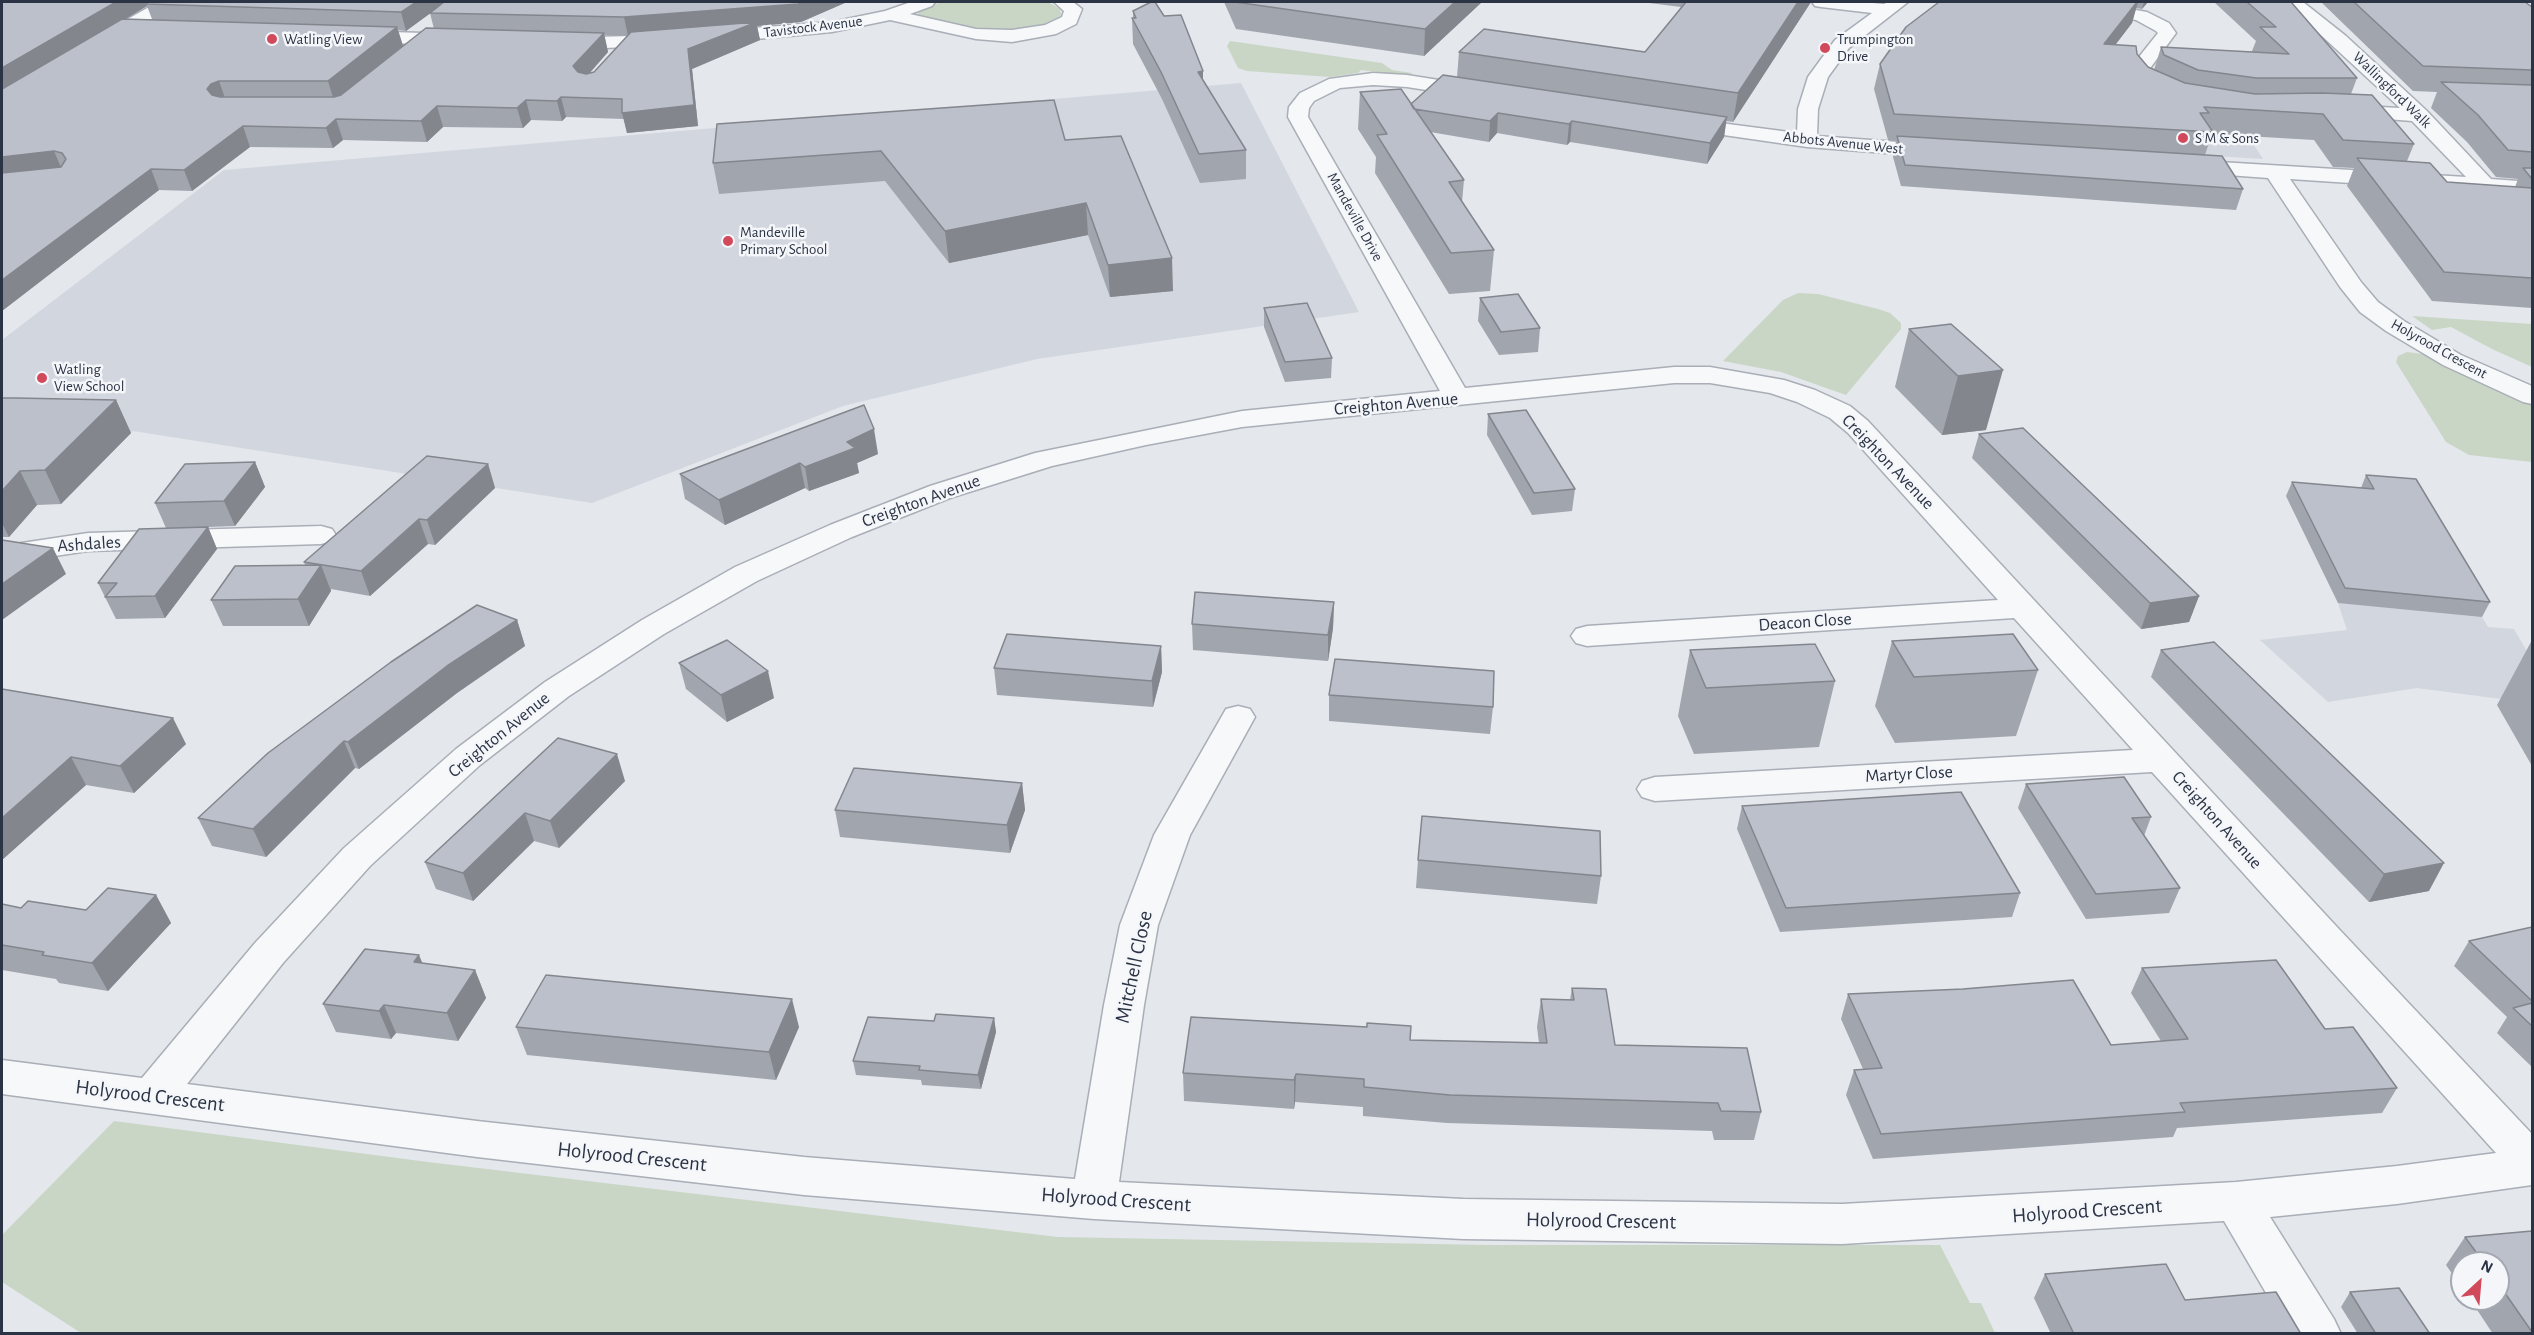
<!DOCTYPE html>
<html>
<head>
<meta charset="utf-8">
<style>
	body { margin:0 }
	#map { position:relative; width:2534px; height:1335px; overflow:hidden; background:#e4e7ec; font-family:"Alegreya Sans",sans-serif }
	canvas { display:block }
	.frame { position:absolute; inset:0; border:3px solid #2b3445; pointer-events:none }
	.north { position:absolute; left:2450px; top:1251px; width:60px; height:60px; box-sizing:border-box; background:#f4f6f9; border:2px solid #a4a8b1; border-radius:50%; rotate:26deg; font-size:16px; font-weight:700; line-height:24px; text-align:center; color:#2b3445 }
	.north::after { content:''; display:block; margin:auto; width:21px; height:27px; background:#d1495b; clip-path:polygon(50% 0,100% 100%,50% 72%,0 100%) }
</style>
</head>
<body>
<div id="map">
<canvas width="2534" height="1335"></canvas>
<div class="frame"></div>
<div class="north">N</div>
</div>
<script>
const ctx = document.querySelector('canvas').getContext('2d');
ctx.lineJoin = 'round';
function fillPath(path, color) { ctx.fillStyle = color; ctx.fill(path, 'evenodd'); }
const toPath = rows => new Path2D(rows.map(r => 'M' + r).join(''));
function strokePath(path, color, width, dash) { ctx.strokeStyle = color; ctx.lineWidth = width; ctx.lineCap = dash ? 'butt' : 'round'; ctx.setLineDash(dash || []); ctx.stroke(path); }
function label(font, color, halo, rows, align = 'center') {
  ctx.font = font + ' "Alegreya Sans",sans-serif'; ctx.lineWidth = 5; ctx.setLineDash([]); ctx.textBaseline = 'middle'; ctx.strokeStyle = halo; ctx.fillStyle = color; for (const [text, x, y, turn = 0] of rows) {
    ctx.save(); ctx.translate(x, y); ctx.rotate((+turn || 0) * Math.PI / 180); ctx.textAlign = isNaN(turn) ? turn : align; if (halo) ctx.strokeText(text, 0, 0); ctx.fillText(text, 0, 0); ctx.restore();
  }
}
fillPath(toPath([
	[1241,83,1359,312,1037,359,843,406,592,503,133,431,2,480,2,340,224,170],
	[2196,133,2248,136,2263,159,2016,144],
	[2286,496,2418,507,2488,627,2514,629,2532,660,2532,703,2417,688,2328,702,2260,640,2347,630,2338,603]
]), '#d2d6de');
fillPath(toPath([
	[941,2,1048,2,1060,9,1061,14,1059,20,1042,28,989,32,919,18,917,15,920,10],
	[1230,41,1382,63,1392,70,1412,73,1409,76,1361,70,1358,73,1330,77,1247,71,1238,68,1227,46],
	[1798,293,1818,294,1878,309,1890,313,1901,323,1901,329,1846,395,1781,372,1723,361,1783,300],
	[2412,316,2532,324,2532,367,2492,349,2451,327,2432,330],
	[2407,352,2423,354,2492,387,2532,403,2532,462,2469,455,2446,442,2396,362,2398,356],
	[114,1121,428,1162,1058,1237,1488,1245,1940,1245,1970,1303,1981,1303,1995,1333,81,1333,2,1282,2,1235]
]), '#c9d6c5');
const minor = toPath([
	[158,2,179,2,176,6,110,45,96,45,94,41,96,37,158,2],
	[911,2,935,2,932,6,910,14,976,29,1012,30,1045,25,1062,17,1064,11,1054,2,1073,2,1082,9,1076,24,1056,34,1012,42,976,39,890,20,832,32,713,43,707,41,704,37,707,33,713,31,832,22,885,11,911,2],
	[1812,2,1861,2,1884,4,1888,2,1908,2,1849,48,1828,77,1818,109,1817,136,1938,145,1945,147,1949,151,1945,155,1938,157,1807,147,1675,128,1672,124,1675,120,1682,118,1797,133,1798,109,1808,77,1835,40,1872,13,1821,7,1815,6,1812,2],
	[2091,2,2147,12,2169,23,2176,33,2151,67,2151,76,2155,82,2170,90,2173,94,2170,98,2156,98,2141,90,2131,77,2131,67,2158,33,2156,31,2136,20,2085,11,2082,7,2085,3,2091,2],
	[2285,2,2303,2,2346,36,2427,111,2491,179,2532,182,2532,195,2290,179,2361,282,2378,302,2404,321,2461,355,2532,386,2532,404,2523,402,2443,365,2386,331,2360,312,2340,287,2268,178,2187,172,2179,171,2176,166,2179,161,2187,160,2466,177,2412,121,2335,115,2332,111,2335,107,2342,105,2400,108,2285,2],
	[356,31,458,34,465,36,467,40,465,44,458,46,350,41,347,37,350,33,356,31],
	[665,35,672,37,674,41,672,45,560,50,553,48,551,44,553,40,560,38,665,35],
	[1373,73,1407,75,1477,86,1484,88,1487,92,1484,96,1477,98,1407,87,1373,85,1340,88,1314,101,1309,108,1308,117,1465,388,1674,367,1710,367,1784,380,1815,390,1850,406,1868,421,2337,927,2532,1134,2532,1185,2397,1204,2270,1217,2334,1319,2341,1334,2290,1334,2224,1221,1842,1244,1463,1239,1094,1219,804,1195,477,1157,2,1094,2,1060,142,1078,255,943,344,848,456,749,545,682,642,620,735,567,830,525,930,486,1035,453,1242,411,1440,391,1288,117,1289,107,1300,93,1329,79,1373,73],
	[1674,383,1710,383,1770,393,1797,402,1830,418,1848,433,1998,600,1587,626,1576,629,1571,636,1576,643,1587,646,2014,618,2133,750,1655,777,1642,781,1637,789,1642,797,1655,801,2152,772,2496,1153,2397,1166,2236,1182,1842,1204,1463,1199,1119,1182,1144,1005,1158,925,1190,835,1255,717,1250,709,1238,706,1226,709,1154,835,1120,925,1104,1005,1075,1179,804,1157,477,1121,187,1084,283,963,370,866,480,765,569,696,664,634,757,581,852,537,950,498,1052,466,1146,445,1242,427,1674,383],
	[321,526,332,529,336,535,332,541,321,544,88,551,2,564,2,546,88,533,321,526]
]);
strokePath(minor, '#a9aeb7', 3);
fillPath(minor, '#f7f8fa');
fillPath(toPath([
	[2,2,847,2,801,22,757,26,760,40,692,69,698,126,627,133,624,119,566,117,562,121,531,120,523,128,443,127,427,142,343,140,333,148,250,147,192,191,159,190,2,311],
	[147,6,152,19,126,19],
	[430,13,434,29,345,92,403,46,398,30,406,31],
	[604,35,628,36,594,72,589,74,608,52],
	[1224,2,1482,2,1424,56,1236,29],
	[1641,2,1811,2,1733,122,1726,121,1724,137,1707,164,1570,142,1567,145,1497,133,1489,142,1430,132,1464,180,1462,202,1494,250,1490,291,1449,294,1375,173,1376,157,1358,129,1360,92,1411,104,1457,77,1459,52,1645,52,1681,7],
	[1939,2,2148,2,2142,9,2136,8,2132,23,2115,45,2137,54,2148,67,2154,70,2161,47,2253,53,2252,51,2256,41,2214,2,2291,2,2357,78,2351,94,2414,144,2407,161,2447,182,2515,187,2518,179,2496,177,2467,142,2431,108,2437,92,2413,91,2321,2,2525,2,2532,7,2532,308,2432,301,2347,186,2354,168,2333,167,2314,140,2212,134,2205,155,2243,189,2236,210,1901,186,1893,157,1896,141,1888,140,1874,89,1880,64],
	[1133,11,1203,80,1246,150,1246,179,1200,183,1162,99,1133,44,1132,18,1133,18],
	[717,124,1065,140,1173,291,1110,297,1088,235,949,263,885,181,719,194,713,163],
	[1480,298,1540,328,1538,352,1499,355,1478,321],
	[1264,308,1332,358,1331,378,1285,382,1264,327],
	[1951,324,1986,430,1942,435,1895,387,1909,329],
	[2,398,116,400,131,433,61,504,37,505,9,537,2,537],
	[1488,414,1575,489,1572,511,1532,515,1487,435],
	[1979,434,2199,596,2189,622,2141,629,1972,458],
	[878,454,857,463,859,473,809,491,805,488,725,525,685,499,680,474],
	[255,462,265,487,235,526,208,527,217,549,165,618,116,619,98,583,166,528,155,503],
	[488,464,495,488,435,545,428,544,370,596,331,589,331,591,309,626,223,626,211,600,305,565,304,562],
	[2366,475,2490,602,2482,617,2338,603,2286,496,2292,482,2361,488],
	[1334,602,1333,628,1328,661,1193,650,1192,624],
	[517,620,525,646,457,693,359,769,355,768,266,857,212,846,198,818],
	[2532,640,2532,766,2497,705],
	[1892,641,2038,670,2016,736,1895,743,1875,706],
	[1161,646,1162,672,1153,707,997,695,994,668],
	[1690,650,1835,681,1819,747,1694,754,1678,716],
	[2161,650,2429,891,2369,902,2151,677],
	[679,663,774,698,727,722,686,689],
	[2,689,186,744,134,793,86,785,2,860],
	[1329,695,1493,707,1490,734,1329,721],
	[558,738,625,781,559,848,534,841,473,901,436,889,425,862],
	[1022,783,1025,810,1010,853,840,837,835,810],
	[2026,784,2151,817,2144,836,2180,888,2169,913,2086,919,2018,808],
	[1742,806,2020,893,2012,917,1780,932,1737,829],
	[1418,860,1601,876,1597,904,1416,888],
	[156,895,171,923,108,991,59,983,56,979,2,970,2,904,21,908,86,910],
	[2532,927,2532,1067,2497,1033,2507,1017,2454,966,2469,941],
	[423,963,475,970,486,998,458,1041,396,1033,391,1039,336,1032,323,1004],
	[2142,968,2325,1029,2397,1088,2382,1113,2177,1128,2173,1137,1873,1159,1846,1095,1854,1070,1863,1069,1841,1019,1848,994,2111,1045,2161,1041,2131,993],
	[1572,988,1615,1045,1761,1112,1754,1140,1714,1140,1712,1131,1447,1123,1363,1116,1363,1107,1295,1102,1294,1109,1184,1101,1183,1073,1410,1040,1539,1043,1537,1027,1541,999,1570,1000],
	[994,1018,996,1032,981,1089,922,1085,921,1080,856,1075,853,1061,934,1021],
	[516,1027,799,1027,776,1080,527,1055],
	[2532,1231,2532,1334,2493,1334,2470,1299,2498,1299,2498,1263,2462,1263,2462,1288,2446,1265,2465,1237],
	[2045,1274,2185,1300,2301,1334,2051,1334,2034,1298],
	[2350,1292,2430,1334,2358,1334,2341,1307]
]), '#a1a5ae');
fillPath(toPath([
	[116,2,154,2,146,4,147,6,2,93,2,68],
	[416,2,446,2,406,31,401,12],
	[803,2,847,2,801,22,757,26,760,40,692,69,698,126,627,133,622,113,688,49,628,36,624,17],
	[1455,2,1482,2,1424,56,1425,29],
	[1798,2,1811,2,1733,122,1738,93],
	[2137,2,2138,2,2132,23,2097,69,2104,44],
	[2144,2,2148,2,2142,9],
	[397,27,403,46,334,101,328,81],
	[604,33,608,52,578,86,573,66],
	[1203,71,1203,99,1198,72],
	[219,81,226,101,218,104,207,89,211,84],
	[561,97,566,117,562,121,557,101],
	[526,100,531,120,523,128,517,108],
	[437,106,443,127,427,142,421,121],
	[1498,113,1497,133,1489,142,1490,121],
	[1727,117,1724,137,1707,164,1710,143],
	[336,119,343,140,333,148,326,128],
	[1572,121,1570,142,1567,145,1569,124],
	[243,126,250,147,192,191,184,170],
	[54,151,63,172,2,179,2,157],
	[151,169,159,190,2,311,2,280],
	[1086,203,1088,235,949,263,945,231],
	[1172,258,1173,291,1110,297,1108,265],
	[2003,370,1986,430,1942,435,1958,376],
	[116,400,131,433,61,504,45,470],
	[874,429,878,454,857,463,859,473,809,491,805,467,847,442],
	[255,462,265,487,235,526,224,501],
	[800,463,805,488,725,525,719,500],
	[488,464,495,488,435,545,427,520],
	[20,471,37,505,9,537,2,523,2,491],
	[419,519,428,544,370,596,361,571],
	[208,527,217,549,165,618,155,596],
	[53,548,66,574,2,620,2,584],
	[321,565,331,591,309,626,298,599],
	[2199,596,2189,622,2141,629,2150,603],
	[1334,602,1333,628,1328,661,1328,635],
	[517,620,525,646,457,693,359,769,348,742,447,666],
	[1161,646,1162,672,1153,707,1152,681],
	[768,671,774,698,727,722,721,695],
	[173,718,186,744,134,793,120,766],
	[344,741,355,768,266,857,253,829],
	[617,754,625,781,559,848,550,821],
	[71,757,86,785,2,860,2,818],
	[1022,783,1025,810,1010,853,1007,825],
	[525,813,534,841,473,901,463,873],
	[2444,863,2429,891,2369,902,2384,874],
	[156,895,171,923,108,991,92,963],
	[419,955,431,983,414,962],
	[475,970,486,998,458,1041,447,1013],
	[792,999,799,1027,776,1080,769,1052],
	[384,1005,396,1033,391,1039,379,1011],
	[994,1018,996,1032,981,1089,978,1075],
	[1296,1074,1295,1102,1294,1109,1294,1080]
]), '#83868d');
const building = toPath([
	[2,2,116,2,2,68,2,2],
	[149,2,416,2,401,12,146,4,149,2],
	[444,2,803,2,798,4,624,17,430,13,444,2],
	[1151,2,1155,2,1164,16,1181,15,1203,71,1198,72,1246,150,1199,154,1161,72,1132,18,1136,18,1133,11,1151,2],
	[1235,2,1455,2,1425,29,1235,2],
	[1686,2,1798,2,1738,93,1459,52,1484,29,1645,52,1686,2],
	[1939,2,2137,2,2104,44,2136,46,2137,54,2148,67,2185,83,2255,94,2322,93,2372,95,2414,144,2343,140,2323,114,2204,107,2209,113,2200,113,2213,132,1894,114,1880,64,1906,27,1939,2],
	[2247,2,2291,2,2357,78,2256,78,2198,70,2164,55,2161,47,2289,54,2260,27,2276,27,2247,2],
	[2354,2,2525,2,2532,7,2532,70,2423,66,2354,2],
	[122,19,397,27,328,81,219,81,211,84,207,89,212,95,220,97,334,97,341,95,426,28,604,33,573,66,578,72,586,74,594,72,631,32,757,22,688,49,694,105,622,113,622,99,561,97,557,101,526,100,517,108,437,106,421,121,336,119,326,128,243,126,184,170,151,169,2,280,2,173,61,167,66,159,62,153,54,151,2,157,2,89,122,19],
	[1443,75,1727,117,1710,143,1572,121,1569,124,1498,113,1490,121,1414,109,1411,104,1443,75],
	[2441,82,2532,85,2532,152,2508,150,2478,115,2441,82],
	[1401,89,1464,180,1449,182,1494,250,1451,253,1377,135,1387,134,1360,92,1401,89],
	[1054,100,1065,140,1121,136,1172,258,1108,265,1086,203,945,231,881,151,713,163,717,124,1054,100],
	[1897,136,2222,156,2243,189,1905,165,1897,136],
	[2357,158,2430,163,2447,182,2532,188,2532,278,2444,272,2357,158],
	[2523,168,2532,168,2532,179,2523,168],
	[1518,294,1540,328,1501,332,1480,298,1518,294],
	[1307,303,1332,358,1285,362,1264,308,1307,303],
	[1951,324,2003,370,1958,376,1909,329,1951,324],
	[2,398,15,398,116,400,45,470,20,471,2,491,2,398],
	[864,405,874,429,847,442,855,448,805,467,800,463,719,500,680,474,864,405],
	[1526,410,1575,489,1534,493,1488,414,1526,410],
	[2023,428,2199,596,2150,603,1979,434,2023,428],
	[427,456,488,464,427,520,419,519,361,571,304,562,427,456],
	[255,462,224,501,155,503,185,464,255,462],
	[2366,475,2416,479,2490,602,2345,588,2292,482,2374,489,2366,475],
	[208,527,155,596,105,597,117,583,98,583,139,529,208,527],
	[2,540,53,548,2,584,2,540],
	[321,565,298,599,211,600,235,566,321,565],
	[1195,592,1334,602,1328,635,1192,624,1195,592],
	[477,605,517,620,447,666,348,742,344,741,253,829,198,818,268,753,391,662,477,605],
	[1007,634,1161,646,1152,681,994,668,1007,634],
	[2013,634,2038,670,1914,677,1892,641,2013,634],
	[727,640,768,671,721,695,679,663,727,640],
	[2214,642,2444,863,2384,874,2161,650,2214,642],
	[1815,644,1835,681,1706,688,1690,650,1815,644],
	[1335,659,1494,671,1493,707,1329,695,1335,659],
	[2,689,173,718,120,766,71,757,2,818,2,689],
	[558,738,617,754,550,821,525,813,463,873,425,862,558,738],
	[854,768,1022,783,1007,825,835,810,854,768],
	[2124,777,2151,817,2132,818,2180,888,2096,894,2026,784,2124,777],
	[1961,792,2020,893,1786,908,1742,806,1961,792],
	[1422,816,1600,831,1601,876,1418,860,1422,816],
	[108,888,156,895,92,963,42,955,44,952,2,945,2,904,21,908,28,901,86,910,108,888],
	[2532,927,2532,1001,2469,941,2532,927],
	[365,949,419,955,414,962,475,970,447,1013,384,1005,379,1011,323,1004,365,949],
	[2276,960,2325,1029,2353,1027,2397,1088,2180,1103,2185,1112,1881,1134,1854,1070,1882,1068,1848,994,1963,989,2073,980,2111,1045,2188,1039,2142,968,2276,960],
	[546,975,792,999,769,1052,516,1027,546,975],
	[1572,988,1606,989,1615,1045,1747,1048,1761,1112,1721,1111,1718,1103,1450,1095,1364,1087,1364,1079,1296,1074,1294,1080,1183,1073,1191,1017,1367,1027,1367,1023,1411,1026,1410,1040,1547,1043,1541,999,1574,1000,1572,988],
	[2532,1003,2532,1026,2513,1008,2532,1003],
	[936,1014,994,1018,978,1075,919,1070,920,1066,853,1061,868,1017,934,1021,936,1014],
	[2532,1231,2532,1332,2498,1283,2498,1263,2484,1263,2465,1237,2532,1231],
	[2166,1264,2185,1300,2276,1292,2301,1334,2074,1334,2045,1274,2166,1264],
	[2399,1288,2430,1334,2376,1334,2350,1292,2399,1288]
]);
fillPath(building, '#bbc0ca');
strokePath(building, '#83868d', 1.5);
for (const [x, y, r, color] of [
	[272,39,6,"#d1495b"],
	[1825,48,6,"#d1495b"],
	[2183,138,6,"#d1495b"],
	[728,241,6,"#d1495b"],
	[42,378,6,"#d1495b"]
]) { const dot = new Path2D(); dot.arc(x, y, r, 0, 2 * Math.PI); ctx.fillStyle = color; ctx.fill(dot); strokePath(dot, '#f4f6f9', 2); }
label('15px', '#2b3445', '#f4f6f9', [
	["Tavistock Avenue",813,27,-7],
	["Wallingford Walk",2392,90,44],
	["Abbots Avenue West",1843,143,6],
	["Mandeville Drive",1355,217,61],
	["Holyrood Crescent",2439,349,29]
]);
label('15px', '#2b3445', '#f4f6f9', [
	["Watling View",284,39],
	["Trumpington",1837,39],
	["Drive",1837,56],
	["S M & Sons",2195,138],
	["Mandeville",740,232],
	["Primary School",740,249],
	["Watling",54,369],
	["View School",54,386]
], 'left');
label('18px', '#2b3445', '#f4f6f9', [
	["Creighton Avenue",1396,404,-5],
	["Creighton Avenue",1888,462,46],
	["Creighton Avenue",921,501,-20],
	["Ashdales",89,544,-4],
	["Deacon Close",1805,622,-4],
	["Creighton Avenue",499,735,-39],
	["Martyr Close",1909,774,-3],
	["Creighton Avenue",2217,820,48]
]);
label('21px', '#2b3445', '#f4f6f9', [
	["Mitchell Close",1134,967,-78],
	["Holyrood Crescent",150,1096,7],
	["Holyrood Crescent",632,1157,6],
	["Holyrood Crescent",1116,1200,4],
	["Holyrood Crescent",2087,1211,-4],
	["Holyrood Crescent",1601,1221,1]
]);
</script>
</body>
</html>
